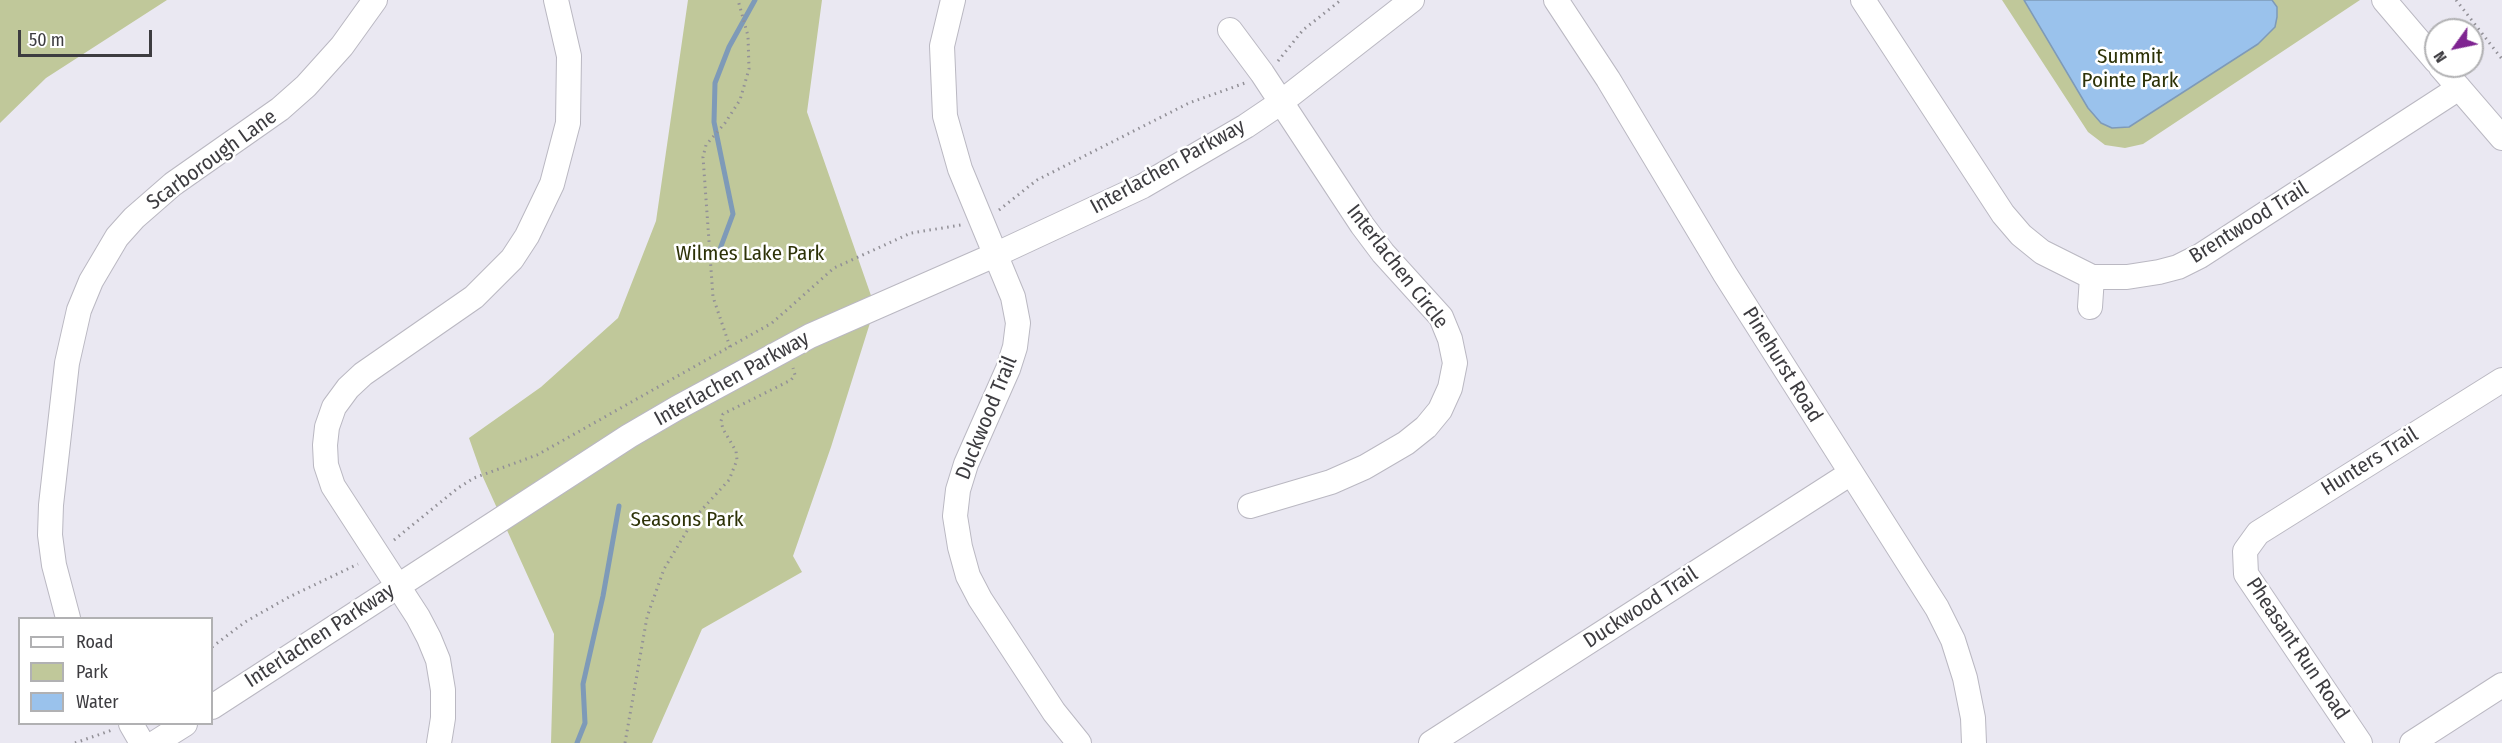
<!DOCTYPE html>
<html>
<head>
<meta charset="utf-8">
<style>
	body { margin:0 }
	#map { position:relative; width:2502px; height:743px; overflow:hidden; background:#eae8f2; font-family:"Fira Sans Condensed",sans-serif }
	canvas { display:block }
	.legend { position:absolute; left:18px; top:617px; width:195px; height:108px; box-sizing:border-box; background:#fff; border:2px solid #b1b1b3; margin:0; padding:8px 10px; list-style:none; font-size:18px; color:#3d3c40 }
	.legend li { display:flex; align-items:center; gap:12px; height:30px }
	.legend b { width:30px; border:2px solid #b1b1b3 }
	.north { position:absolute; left:2424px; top:18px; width:60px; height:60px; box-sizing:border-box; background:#fff; border:2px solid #b1b1b3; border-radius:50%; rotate:237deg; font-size:16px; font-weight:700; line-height:24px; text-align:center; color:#3d3c40 }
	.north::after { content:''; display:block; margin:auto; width:21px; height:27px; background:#7f2491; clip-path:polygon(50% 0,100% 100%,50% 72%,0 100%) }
	.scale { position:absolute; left:18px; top:30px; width:134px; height:27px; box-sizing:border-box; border:3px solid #3d3c40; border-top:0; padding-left:8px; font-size:18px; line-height:21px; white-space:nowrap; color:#3d3c40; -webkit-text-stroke:4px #fff; paint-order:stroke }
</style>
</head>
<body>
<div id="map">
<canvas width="2502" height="743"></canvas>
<ul class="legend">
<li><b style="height:8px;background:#fff"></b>Road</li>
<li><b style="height:16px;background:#c0c89a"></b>Park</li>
<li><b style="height:16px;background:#9ac2ec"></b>Water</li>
</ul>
<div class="north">N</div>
<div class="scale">50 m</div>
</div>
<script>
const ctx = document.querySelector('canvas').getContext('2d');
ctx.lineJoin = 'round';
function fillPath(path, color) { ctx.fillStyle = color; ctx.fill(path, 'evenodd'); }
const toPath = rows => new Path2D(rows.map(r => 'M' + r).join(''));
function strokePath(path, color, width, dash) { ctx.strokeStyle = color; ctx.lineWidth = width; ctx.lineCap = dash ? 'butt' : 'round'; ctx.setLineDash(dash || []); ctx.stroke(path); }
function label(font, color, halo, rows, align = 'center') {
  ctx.font = font + ' "Fira Sans Condensed",sans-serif'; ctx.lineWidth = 5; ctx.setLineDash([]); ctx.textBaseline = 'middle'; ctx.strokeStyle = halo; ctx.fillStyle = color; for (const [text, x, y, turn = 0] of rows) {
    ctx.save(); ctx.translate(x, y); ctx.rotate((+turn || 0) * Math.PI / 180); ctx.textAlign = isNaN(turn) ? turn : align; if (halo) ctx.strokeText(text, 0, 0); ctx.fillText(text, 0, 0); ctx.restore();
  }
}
fillPath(toPath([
	[0,0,167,0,46,78,0,123],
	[688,0,822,0,807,112,875,307,831,447,793,556,802,572,702,629,652,743,551,743,554,634,482,475,469,438,541,387,618,318,656,221],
	[2002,0,2360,0,2143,144,2125,148,2105,145,2088,132]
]), '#c0c89a');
const water = toPath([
	[2024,0,2272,0,2277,7,2277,17,2275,27,2258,44,2129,127,2112,128,2101,123,2088,108,2024,0]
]);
fillPath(water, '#9ac2ec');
strokePath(water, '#7e9ab8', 1.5);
strokePath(toPath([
	[720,249,733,214,714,122,715,83,729,47,755,0],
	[577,743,585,723,583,684,603,596,619,506]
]), '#7e9ab8', 5);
const minor = toPath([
	[953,0,942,46,945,116,960,169,1013,297,1018,323,1015,347,1008,369,966,464,958,490,955,516,960,547,968,576,980,599,1054,712,1079,743],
	[1556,0,1608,79,1725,274,1937,608,1953,640,1965,678,1973,718,1974,743],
	[1863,0,2003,214,2021,235,2042,252,2092,277,2127,277,2159,272,2178,267,2200,256,2459,88],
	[2384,0,2436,61],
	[1230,30,1262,73,1362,225,1383,253,1441,317,1450,339,1455,363,1450,388,1440,410,1426,427,1406,443,1365,467,1331,482,1250,506],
	[2440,66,2502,138],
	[2090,307,2092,277],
	[68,618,54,565,50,535,51,505,67,363,79,310,91,281,117,237,134,218,173,184,280,109,306,86,342,46,375,0],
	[212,707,629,436,677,408,810,336,997,254,1143,186,1246,126,1280,103,1412,0],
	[131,724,142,743],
	[155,743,185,724],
	[439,743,443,718,443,690,438,660,429,638,418,617,333,486,326,465,325,445,327,427,334,407,348,388,363,374,474,297,512,259,527,236,552,184,568,123,569,56,556,0],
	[1431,743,1851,473],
	[2360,743,2246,574,2245,551,2258,533,2502,380],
	[2412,743,2502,685]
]);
strokePath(minor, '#bab8c2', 26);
strokePath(toPath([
	[2456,0,2502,59],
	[1278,61,1303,30,1341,0],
	[999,210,1037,180,1189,103,1245,83],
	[730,347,713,297,703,157,706,145,725,123,740,100,749,69,748,36,738,0],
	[394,540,458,488,474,478,537,455,772,323,834,268,911,233,961,225],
	[212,647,245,622,289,597,358,564],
	[75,743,112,730],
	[625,743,647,617,664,569,696,516,729,480,737,460,736,451,723,429,721,421,723,414,791,380,795,375,793,368]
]), '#929097', 3, [1.5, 4.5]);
strokePath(minor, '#fff', 24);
label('21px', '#2d3207', '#fff', [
	["Summit",2130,57],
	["Pointe Park",2130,81],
	["Wilmes Lake Park",750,254],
	["Seasons Park",687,520]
]);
label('21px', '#3d3c40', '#fff', [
	["Scarborough Lane",212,160,-36],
	["Interlachen Parkway",1168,167,-29],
	["Brentwood Trail",2249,223,-32],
	["Interlachen Circle",1397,267,52],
	["Pinehurst Road",1782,365,58],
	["Interlachen Parkway",732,379,-29],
	["Duckwood Trail",987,418,-68],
	["Hunters Trail",2370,462,-32],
	["Duckwood Trail",1641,608,-33],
	["Interlachen Parkway",320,636,-33],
	["Pheasant Run Road",2297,649,56]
]);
</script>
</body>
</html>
